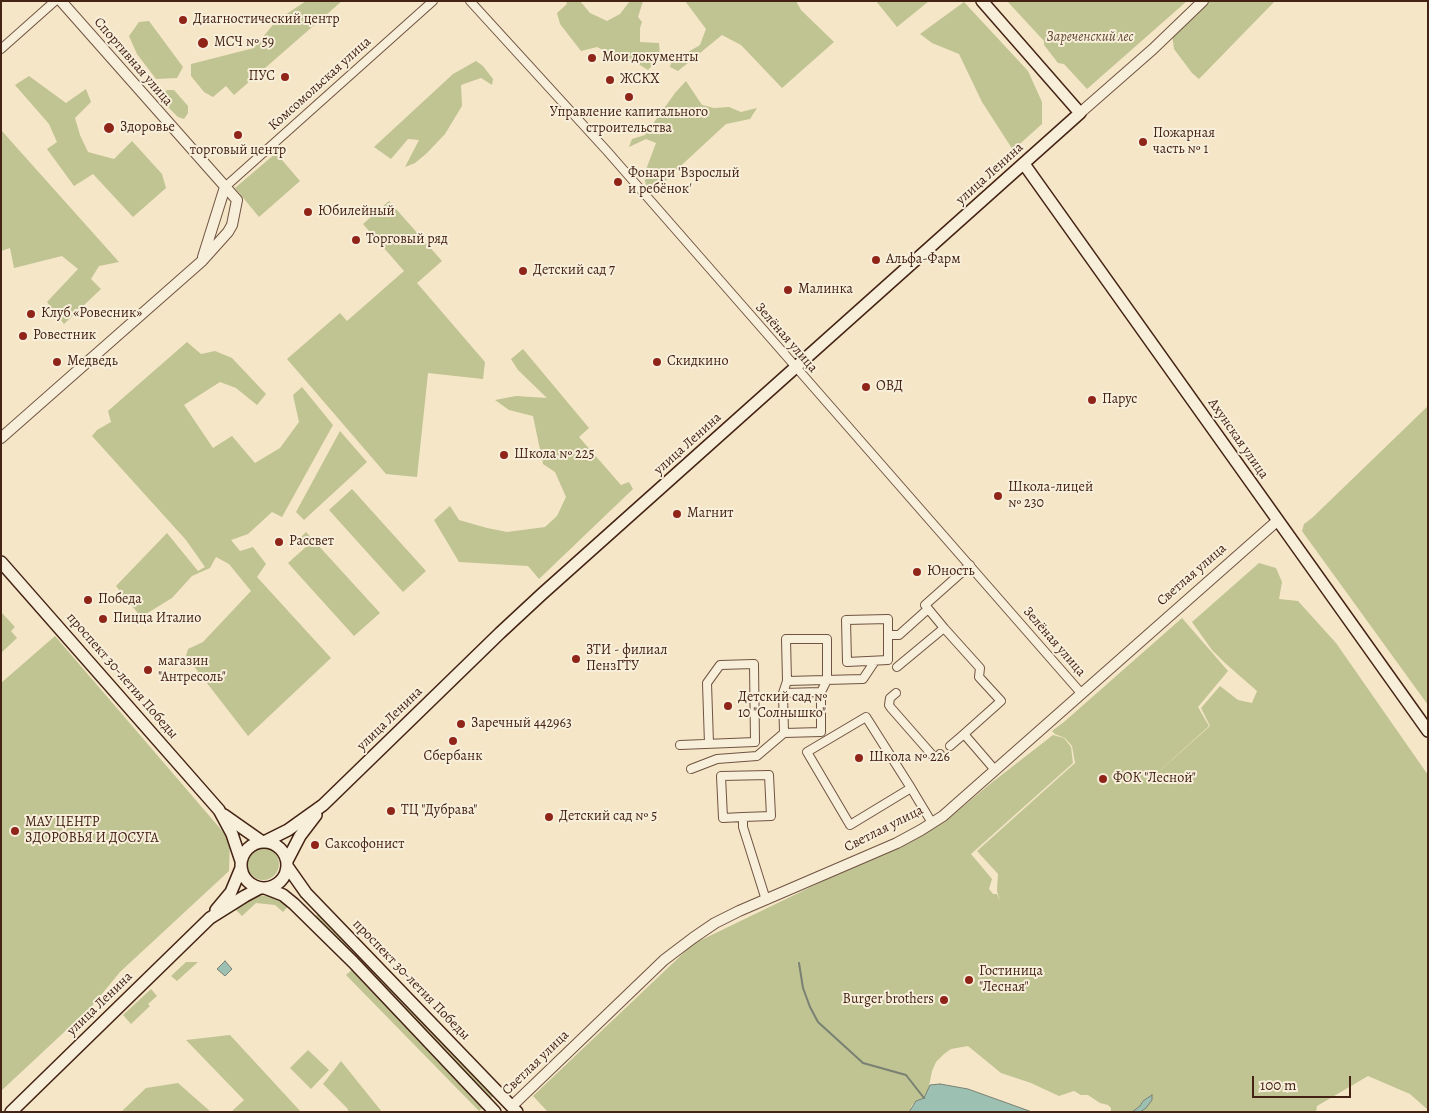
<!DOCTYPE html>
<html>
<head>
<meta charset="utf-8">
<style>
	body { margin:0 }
	#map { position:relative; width:1429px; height:1113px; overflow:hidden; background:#f4e6c7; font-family:Alegreya,serif }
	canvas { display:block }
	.frame { position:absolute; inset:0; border:2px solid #442214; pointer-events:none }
	.scale { position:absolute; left:1252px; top:1076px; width:99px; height:22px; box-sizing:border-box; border:2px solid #442214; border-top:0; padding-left:6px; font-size:15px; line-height:18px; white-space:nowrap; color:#442214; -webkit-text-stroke:4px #f8efdb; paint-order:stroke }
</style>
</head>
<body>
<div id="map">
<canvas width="1429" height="1113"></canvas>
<div class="frame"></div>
<div class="scale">100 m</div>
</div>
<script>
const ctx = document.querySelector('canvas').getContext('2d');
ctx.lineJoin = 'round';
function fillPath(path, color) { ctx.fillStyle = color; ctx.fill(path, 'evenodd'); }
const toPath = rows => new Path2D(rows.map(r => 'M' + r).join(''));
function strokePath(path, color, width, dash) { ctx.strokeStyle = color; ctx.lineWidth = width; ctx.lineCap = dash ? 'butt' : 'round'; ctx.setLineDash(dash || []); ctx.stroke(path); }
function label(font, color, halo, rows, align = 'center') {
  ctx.font = font + ' Alegreya,serif'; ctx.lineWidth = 4; ctx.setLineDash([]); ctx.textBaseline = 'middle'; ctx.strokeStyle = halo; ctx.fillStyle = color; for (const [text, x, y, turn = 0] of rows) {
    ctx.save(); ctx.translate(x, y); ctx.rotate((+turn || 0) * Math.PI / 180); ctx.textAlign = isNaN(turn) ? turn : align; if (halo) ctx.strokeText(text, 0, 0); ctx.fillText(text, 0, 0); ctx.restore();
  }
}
fillPath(toPath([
	[306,1,342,1,234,95,226,86,213,97,204,92,191,76,191,64,254,48,276,21],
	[566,1,580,1,590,13,607,21,620,14,630,1,643,1,638,17,642,22,640,28,640,42,659,43,660,57,648,70,635,62,625,61,597,47,581,51,560,24,557,13,567,4],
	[685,1,796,1,801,10,834,42,782,88,741,45,722,35,678,71,670,67,674,52,678,58,700,45,706,29],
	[876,1,929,1,897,27],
	[1007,1,1187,1,1087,89,1064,64,1058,63,1044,45,1044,41],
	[1208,1,1275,1,1199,79,1192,73,1174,49,1172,34],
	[964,2,1028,71,1042,102,1042,124,1013,150,982,102,959,54,932,43,920,34],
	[149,21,183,67,177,78,156,79,137,54,129,36,139,22],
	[476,61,483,66,493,79,492,85,481,78,461,85,462,106,445,134,427,153,415,163,405,167,419,140,408,139,391,159,374,147,453,74],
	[29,76,66,103,86,89,91,102,75,118,80,135,88,152,114,159,132,141,162,174,166,188,133,217,93,174,74,186,47,149,57,142,49,124,15,85],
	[686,81,702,105,714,108,729,107,741,112,757,108,750,119,726,124,672,174,654,193,646,186,644,175,656,143,646,139,629,147,632,139,645,135,675,93],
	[167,90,174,90,188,106,188,113,184,119,178,117,163,102,161,95],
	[1,130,119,262,99,266,91,279,101,289,64,324,47,302,78,269,62,256,14,268,10,248,1,251],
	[276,153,300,181,259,217,235,188],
	[389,201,442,261,417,283,485,362,483,379,428,373,417,477,386,474,287,359,340,313,347,321,404,271,363,224],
	[187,342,201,354,215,351,232,358,266,394,257,405,236,388,220,382,184,405,213,448,232,436,255,463,280,448,299,422,293,395,302,387,333,425,282,517,272,512,248,534,231,540,240,551,253,547,266,564,257,577,331,658,248,736,186,656,188,649,203,642,251,591,229,564,216,557,210,568,192,576,172,598,141,617,116,586,167,533,198,571,205,567,186,540,92,436,97,430,111,422,108,411],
	[523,349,589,428,579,437,621,485,629,482,633,489,539,579,528,566,459,562,434,520,450,506,459,520,487,528,507,532,545,527,557,516,566,497,555,472,543,464,533,416,509,410,495,400,516,396,547,398,518,370,511,359],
	[1428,406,1428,705,1302,531,1304,524,1312,518],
	[340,431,367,462,304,520,296,512],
	[352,489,426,571,403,592,329,510],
	[306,532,380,613,354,636,288,563,307,546,300,538],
	[1259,563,1276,568,1282,582,1279,599,1298,601,1336,643,1428,775,1428,1110,1410,1094,1368,1076,1317,1106,1316,1112,1140,1112,1146,1108,1143,1100,1140,1106,1132,1112,1111,1112,1111,1108,1108,1105,1100,1103,1088,1095,1081,1095,1074,1091,1059,1096,1031,1083,1001,1073,968,1046,951,1049,944,1054,936,1062,932,1071,928,1091,924,1098,917,1101,912,1105,909,1112,548,1112,533,1096,693,944,943,823,990,784,1053,735,1064,738,1071,747,1073,763,971,854,992,879,989,889,993,894,997,894,1000,901,997,891,998,874,977,851,1075,763,1072,746,1065,738,1055,734,1052,731,1064,722,1182,618,1228,671,1198,707,1209,726,1144,785,1210,726,1201,708,1220,686,1238,700,1252,703,1257,691,1225,663,1212,650,1192,622],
	[1,612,15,627,11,631,17,638,1,653],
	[55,636,230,840,229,871,120,972,91,1007,1,1091,1,683],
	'247 864a16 16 0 1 1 32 0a16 16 0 1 1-32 0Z',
	[253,895,273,896,282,900,289,905,283,912,275,905,256,903,242,916,232,906],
	[319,913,494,1095,490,1099,314,918],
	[186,962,198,962,177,981,171,976],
	[354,968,486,1105,479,1111,346,975],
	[151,989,157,996,148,1004,150,1006,131,1024,123,1015],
	[230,1035,301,1112,231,1112,244,1100,186,1040],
	[308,1050,329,1070,311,1089,290,1068],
	[341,1061,382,1112,349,1112,347,1108,323,1084],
	[178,1083,211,1112,121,1112,146,1088]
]), '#c0c392');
const water = toPath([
	[225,961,232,969,225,976,217,969,225,961],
	[940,1084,968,1089,1032,1112,909,1112,916,1101,924,1098,930,1085,940,1084],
	[1152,1095,1152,1100,1146,1108,1140,1112,1132,1112,1140,1106,1143,1101,1152,1095]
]);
fillPath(water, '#9cc0b2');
strokePath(water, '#798173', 1);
strokePath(toPath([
	[799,963,803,988,810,1007,818,1022,863,1063,906,1075,924,1098]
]), '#798173', 2);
const minor = toPath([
	[470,1,607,151,1081,693],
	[1,49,55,1],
	[225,187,433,1],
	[888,619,888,660,847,662,846,620,888,619],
	[944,628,925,605,970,565],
	[888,635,899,635,928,609],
	[897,667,944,628,980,668,979,677,1001,701,964,734,995,770],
	[787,681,863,679,875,661],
	[783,693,821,692],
	[896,693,890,698,889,705,891,708,934,757,937,757,940,754],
	[680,745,755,742,754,664,720,665,707,683,709,744],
	[950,746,964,734],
	[691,769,717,759,757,756,784,733,821,732,821,692,827,680,827,639,786,639,787,681,783,693,784,733],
	[911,788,866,717,807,752,850,825,911,788,932,823],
	[743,817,771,816,769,775,721,776,723,818,743,817,743,827,766,900]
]);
const tertiary = toPath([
	[1080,113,1153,49,1203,1],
	[203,257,225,187],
	[1,438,202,261,228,232,232,225,237,200,61,1],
	[512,1106,664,960,693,938,715,923,739,911,897,843,921,830,943,816,1277,521]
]);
const secondary = toPath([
	[1024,164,1428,731],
	[1,562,219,810,232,834,241,861],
	[224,815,261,841],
	[266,841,288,830,323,805,500,633,542,594,1080,113,982,1],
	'241 865a23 23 0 1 1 46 0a23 23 0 1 1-46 0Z',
	[287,861,300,836,316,815],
	[287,866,306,893,517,1112],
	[265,888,283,895,294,904,353,962,495,1112],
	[216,910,231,892,241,868],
	[11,1112,210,918,245,896,260,888]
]);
strokePath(minor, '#705341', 10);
strokePath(tertiary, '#705341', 12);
strokePath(secondary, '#442214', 14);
strokePath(minor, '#f8efdb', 8);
strokePath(tertiary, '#f8efdb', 10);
strokePath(secondary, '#f8efdb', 11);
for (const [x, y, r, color] of [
	[183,20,5,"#8f2418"],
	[203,43,6,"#8f2418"],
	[592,58,5,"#8f2418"],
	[285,77,5,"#8f2418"],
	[610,80,5,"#8f2418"],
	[629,97,5,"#8f2418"],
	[109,128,6,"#8f2418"],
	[238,135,5,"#8f2418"],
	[1143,142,5,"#8f2418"],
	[618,182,5,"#8f2418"],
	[308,212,5,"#8f2418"],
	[356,240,5,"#8f2418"],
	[876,260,5,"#8f2418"],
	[523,271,5,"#8f2418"],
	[788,290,5,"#8f2418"],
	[31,314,5,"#8f2418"],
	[23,336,5,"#8f2418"],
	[57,362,5,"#8f2418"],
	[657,362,5,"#8f2418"],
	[866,387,5,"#8f2418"],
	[1092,400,5,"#8f2418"],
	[504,455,5,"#8f2418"],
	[998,496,5,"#8f2418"],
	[677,514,5,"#8f2418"],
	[279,542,5,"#8f2418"],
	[917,572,5,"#8f2418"],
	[88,600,5,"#8f2418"],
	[103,619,5,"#8f2418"],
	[576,659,5,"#8f2418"],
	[148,670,5,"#8f2418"],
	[728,706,5,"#8f2418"],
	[461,724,5,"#8f2418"],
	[453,741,5,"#8f2418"],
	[859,758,5,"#8f2418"],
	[1103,779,5,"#8f2418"],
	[391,811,5,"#8f2418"],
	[549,817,5,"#8f2418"],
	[15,831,5,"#8f2418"],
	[315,845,5,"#8f2418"],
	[969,980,5,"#8f2418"],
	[944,1000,5,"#8f2418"]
]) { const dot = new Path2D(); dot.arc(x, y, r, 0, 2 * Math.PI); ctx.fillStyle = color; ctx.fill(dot); strokePath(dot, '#f8efdb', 2); }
label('14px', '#442214', '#f8efdb', [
	["Диагностический центр",193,20],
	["МСЧ № 59",214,43],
	["Мои документы",602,58],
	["ПУС",275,77,"right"],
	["ЖСКХ",620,80],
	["Управление капитального",629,113,"center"],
	["строительства",629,129,"center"],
	["Здоровье",120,128],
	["Пожарная",1153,134],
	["часть № 1",1153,150],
	["торговый центр",238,151,"center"],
	["Фонари 'Взрослый",628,174],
	["и ребёнок'",628,190],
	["Юбилейный",318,212],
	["Торговый ряд",366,240],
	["Альфа-Фарм",886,260],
	["Детский сад 7",533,271],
	["Малинка",798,290],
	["Клуб «Ровесник»",41,314],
	["Ровестник",33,336],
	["Медведь",67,362],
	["Скидкино",667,362],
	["ОВД",876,387],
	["Парус",1102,400],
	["Школа № 225",514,455],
	["Школа-лицей",1008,488],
	["№ 230",1008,504],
	["Магнит",687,514],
	["Рассвет",289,542],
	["Юность",927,572],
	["Победа",98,600],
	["Пицца Италио",113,619],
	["ЗТИ - филиал",586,651],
	["ПензГТУ",586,667],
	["магазин",158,662],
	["\"Антресоль\"",158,678],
	["Детский сад №",738,698],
	["10 \"Солнышко\"",738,714],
	["Заречный 442963",471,724],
	["Сбербанк",453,757,"center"],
	["Школа № 226",869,758],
	["ФОК \"Лесной\"",1113,779],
	["ТЦ \"Дубрава\"",401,811],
	["Детский сад № 5",559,817],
	["МАУ ЦЕНТР",25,823],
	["ЗДОРОВЬЯ И ДОСУГА",25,839],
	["Саксофонист",325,845],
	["Гостиница",979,972],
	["\"Лесная\"",979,988],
	["Burger brothers",934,1000,"right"]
], 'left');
label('italic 14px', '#634a34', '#f8efdb', [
	["Зареченский лес",1090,38]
]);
label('14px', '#442214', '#f8efdb', [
	["Спортивная улица",133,62,49],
	["Комсомольская улица",320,84,-42],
	["улица Ленина",990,174,-42],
	["Зелёная улица",786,338,49],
	["Ахунская улица",1238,439,55],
	["улица Ленина",688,444,-42],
	["Светлая улица",1192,575,-41],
	["Зелёная улица",1054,642,49],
	["проспект 30-летия Победы",122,676,49],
	["улица Ленина",390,719,-44],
	["Светлая улица",884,829,-27],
	["проспект 30-летия Победы",411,980,46],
	["улица Ленина",100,1004,-44],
	["Светлая улица",536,1063,-44]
]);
</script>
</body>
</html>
